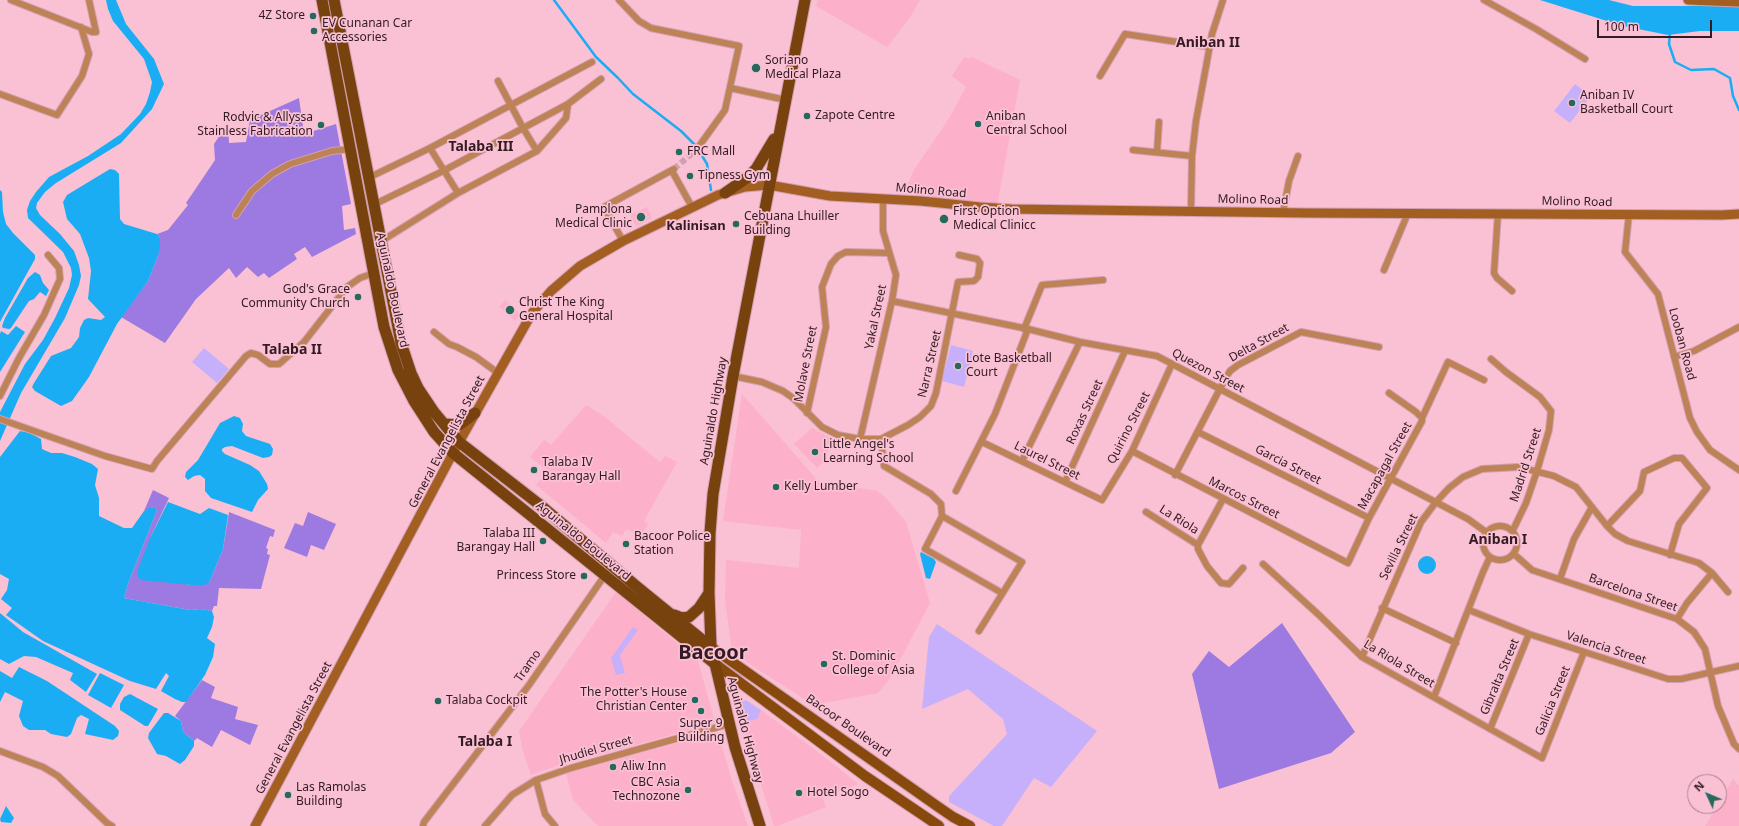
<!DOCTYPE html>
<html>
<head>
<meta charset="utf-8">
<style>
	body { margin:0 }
	#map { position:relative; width:1739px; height:826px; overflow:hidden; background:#f9c1d3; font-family:"Noto Sans",sans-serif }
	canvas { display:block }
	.north { position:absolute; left:1687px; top:774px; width:40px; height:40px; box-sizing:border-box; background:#f9c1d3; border:1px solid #aa7e8d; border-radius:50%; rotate:314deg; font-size:11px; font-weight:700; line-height:16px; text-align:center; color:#331a23 }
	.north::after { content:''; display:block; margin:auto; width:14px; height:18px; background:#24695c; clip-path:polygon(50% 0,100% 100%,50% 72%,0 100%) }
	.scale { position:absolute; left:1597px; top:20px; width:115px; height:18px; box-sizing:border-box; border:2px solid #331a23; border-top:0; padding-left:5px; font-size:12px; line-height:14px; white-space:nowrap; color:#331a23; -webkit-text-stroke:3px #f9c1d3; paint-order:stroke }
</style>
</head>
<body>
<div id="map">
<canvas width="1739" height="826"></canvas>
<div class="north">N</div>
<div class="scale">100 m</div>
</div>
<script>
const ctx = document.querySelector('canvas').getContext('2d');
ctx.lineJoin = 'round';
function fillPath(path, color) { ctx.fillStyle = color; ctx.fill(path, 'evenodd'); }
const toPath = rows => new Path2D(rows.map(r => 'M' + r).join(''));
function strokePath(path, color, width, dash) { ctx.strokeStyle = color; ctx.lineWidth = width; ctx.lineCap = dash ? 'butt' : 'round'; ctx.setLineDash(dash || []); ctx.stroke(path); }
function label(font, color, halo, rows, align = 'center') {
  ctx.font = font + ' "Noto Sans",sans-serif'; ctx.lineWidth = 3.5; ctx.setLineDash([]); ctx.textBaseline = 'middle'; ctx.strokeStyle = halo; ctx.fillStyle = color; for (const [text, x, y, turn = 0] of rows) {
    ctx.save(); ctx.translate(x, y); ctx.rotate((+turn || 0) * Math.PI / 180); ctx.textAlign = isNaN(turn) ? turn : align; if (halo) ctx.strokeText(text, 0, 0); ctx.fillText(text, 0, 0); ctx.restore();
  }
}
fillPath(toPath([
	[818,0,920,0,909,19,887,47,816,6],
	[964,57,970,59,972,57,1020,80,997,206,928,198,907,191,907,186,914,170,950,117,966,87,952,76],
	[647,207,652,218,636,227,630,215],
	[506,300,521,315,515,321,499,306],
	[742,394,819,482,877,491,885,497,906,522,930,603,902,656,888,681,878,693,814,705,754,667,732,652,725,599,726,560,799,568,801,530,723,521],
	[586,405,605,417,660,462,665,456,677,462,644,521,648,524,641,536,626,529,622,536,613,532,606,543,536,485,548,471,530,457,544,440,551,445],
	[812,428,833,439,824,461,817,468,794,444],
	[616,592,698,661,715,723,588,758,570,761,531,775,522,748,519,731],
	[761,710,826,758,858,784,822,798,826,807,777,826,774,826,742,723,756,719],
	[718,732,731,778,748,826,598,826,573,800,566,773],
	[1733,779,1739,786,1739,826,1705,826,1717,806,1719,806,1719,802]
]), '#fcb0c9');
fillPath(toPath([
	[1575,84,1591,96,1570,123,1554,111],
	[951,345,973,351,964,387,942,381],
	[204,348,229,369,217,383,192,362],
	[937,624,1097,731,1051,787,1034,778,1002,826,994,826,949,802,949,796,1007,734,1003,719,968,689,922,709,929,637],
	[633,627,638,630,620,655,625,673,616,675,611,658],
	[746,700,761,710,757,719,742,723,738,707,741,702]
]), '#c6b0fb');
fillPath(toPath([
	[299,98,304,134,336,124,351,204,342,206,344,230,355,228,356,234,312,257,305,247,294,254,297,259,269,278,264,273,258,277,247,267,236,278,229,268,196,299,165,343,121,317,148,281,158,256,160,238,157,234,168,230,188,205,186,203,215,160,214,144,228,123,229,143,246,142,250,120],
	[153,490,169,498,151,536,172,582,191,585,209,583,223,549,229,512,275,530,273,537,270,536,266,548,268,549,267,554,270,555,261,589,219,588,217,606,214,606,212,611,200,609,190,610,124,598,129,581,157,510,153,507,144,511],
	[308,512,336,524,324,550,311,545,307,557,284,548,295,523,303,526],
	[1282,623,1355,732,1331,753,1219,789,1192,674,1209,651,1229,667],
	[202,680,215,687,211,698,238,707,235,719,258,725,250,745,221,730,212,747,197,738,194,741,183,732,181,721,175,716]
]), '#9d7ae1');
fillPath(toPath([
	[106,0,116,0,126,24,154,59,164,84,152,109,121,143,56,183,45,192,37,203,36,208,40,215,60,234,74,251,79,265,81,276,79,285,65,318,21,393,0,441,0,412,25,364,43,340,55,318,69,288,72,275,71,268,63,252,28,218,27,210,30,201,36,192,49,177,88,156,121,134,140,114,146,104,150,92,152,82,144,59,113,21,108,9],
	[1540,0,1609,0,1633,6,1739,6,1739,31,1700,31,1668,35,1623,26],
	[110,169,115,170,119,174,120,219,124,224,157,234,160,238,160,247,158,256,148,281,117,324,89,377,72,401,61,406,35,391,32,387,34,383,51,356,71,348,79,337,80,328,84,320,88,318,101,320,105,317,88,299,91,271,89,258,80,234,67,219,63,202,67,195],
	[0,190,2,192,3,212,6,224,13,233,35,255,35,259,0,322],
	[35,272,40,275,43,283,49,290,46,296,40,292,34,299,29,301,11,328,9,329,3,328,2,326,5,318,28,278],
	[16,326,25,332,0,372,0,334,1,331,8,335],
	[234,416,240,418,243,424,242,431,246,436,270,444,273,449,272,455,269,457,263,458,232,446,225,447,222,449,222,451,225,454,250,465,259,471,267,484,268,489,258,500,252,512,211,498,205,491,205,479,200,475,194,476,188,480,185,477,186,472,198,460,220,423],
	[20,431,30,433,41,439,42,449,51,453,62,453,75,457,92,464,98,469,95,485,99,498,99,516,124,528,132,528,144,511,149,508,154,507,157,510,129,581,124,598,190,610,200,609,212,611,214,617,212,627,207,638,215,644,213,657,205,675,186,702,182,702,175,699,161,691,169,676,166,673,156,689,130,681,43,641,6,615,12,608,1,599,7,590,9,579,0,574,0,457],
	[168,502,200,514,209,508,228,515,223,549,209,583,204,585,191,585,141,580,137,576,138,569,151,536],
	[921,552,934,559,936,562,930,579,926,578,920,554],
	'1418 565a9 9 0 1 1 18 0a9 9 0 1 1-18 0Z',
	[0,613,23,632,97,674,86,692,70,680,73,673,36,657,24,656,9,664,0,659],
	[19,667,47,681,115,726,119,731,118,736,113,740,85,734,89,719,81,715,77,718,71,734,67,737,51,734,45,730,29,730,23,726,19,716,23,701,5,692,0,702,0,671,12,678],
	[100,673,124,685,111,708,88,695],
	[130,694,158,709,148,726,145,726,120,710,120,704,124,697],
	[164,713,168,713,181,721,183,732,194,741,194,746,185,760,180,764,166,756,157,754,148,738,149,733],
	[6,806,14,818,11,823,1,822,0,819]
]), '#1badf4');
strokePath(toPath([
	[554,0,596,57,618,78,633,94,681,131,697,147],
	[1670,33,1669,44,1675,62,1691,70,1714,69,1730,78,1733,96,1739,110],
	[698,149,707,164,711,190]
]), '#1badf4', 2.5);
strokePath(toPath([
	[674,169,697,149]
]), '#d1a0b0', 6, [6, 3]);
const minor = toPath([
	[11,0,92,32,96,32,89,0],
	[619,0,639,21,651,28,739,46,725,110,697,149],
	[1484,0,1536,29,1585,59],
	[1100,76,1125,34,1210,47],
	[498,81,523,128,537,151],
	[730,88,786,100],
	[0,94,57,115,82,76,89,54,81,27],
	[430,148,458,193],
	[1133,150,1192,156],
	[1157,152,1159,122],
	[672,171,692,207],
	[368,178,430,148,592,62],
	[373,205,443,171,568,104,601,79],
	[1191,211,1192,156,1196,121,1212,34,1223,0],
	[1283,212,1289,181,1298,156],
	[1498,213,1494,273,1497,278,1512,291],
	[1629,214,1625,252,1658,294,1690,418,1697,432,1710,450,1739,470],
	[236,215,252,191,272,174,290,164,332,151,350,149],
	[623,241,604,207,674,169],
	[380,242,458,193,537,151,566,118,568,104],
	[1384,270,1408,213],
	[892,301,1028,329,1080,342,1157,356,1468,519,1486,532],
	[1024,329,1042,285,1103,280],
	[434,332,449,344,457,347,476,357,498,373],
	[1674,357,1694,351,1739,327],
	[1491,359,1506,372,1540,397,1551,411,1549,430,1537,471,1526,503,1513,530],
	[733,376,762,382,783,391,793,398,822,427,838,435,860,439,881,439,908,425,920,417,931,406,936,393,958,282,974,281,978,277,980,263,977,259,959,255],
	[0,396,19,358,44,315,60,279,59,268,48,255],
	[807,413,826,327,822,287,831,264,838,256,846,252,889,253],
	[1422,418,1448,362,1484,380],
	[0,419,105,456,152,469,157,461,246,356,251,353,258,355,270,364,279,364,304,342,347,287,360,278,374,273],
	[1198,432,1369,518],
	[860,439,892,301,896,275,883,231,883,199],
	[881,439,884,466,931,494,941,504,942,516,925,549,1002,593],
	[982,442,1102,500,1132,451,1172,364],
	[1132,451,1348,563,1369,518,1422,421,1422,418,1416,412,1389,393],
	[1022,461,1080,342],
	[1175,475,1225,379,1230,371,1238,365,1301,332,1379,347],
	[1065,482,1125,351],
	[956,491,995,414,1028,329],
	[1146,512,1198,545,1198,549,1207,566,1221,583,1229,584,1243,568],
	[942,516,1022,562,979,631],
	'1483 543a17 17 0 1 1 34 0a17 17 0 1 1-34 0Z',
	[1607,526,1640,491,1644,472,1674,458,1682,458,1707,488,1679,524,1670,555],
	[1198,545,1223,499],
	[1514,554,1532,570,1677,619,1694,632,1705,649,1718,706,1734,744,1739,749],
	[1263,564,1319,615,1362,657,1542,758,1584,652],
	[1560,579,1574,539,1592,507],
	[1382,608,1456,643],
	[1469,610,1529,634,1668,679,1681,679,1739,666],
	[1677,619,1687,603,1712,573],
	[1362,657,1421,522,1436,502,1449,488,1463,477,1482,469,1519,467,1554,476,1576,487,1607,526,1615,534,1628,541,1699,563,1712,573,1728,592],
	[1434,697,1483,572,1490,557],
	[1490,729,1529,634],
	[0,751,43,767,58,776,107,823,112,826],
	[536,780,545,814,555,826],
	[423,826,424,822,529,685,605,575],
	[485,826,512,795,536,780,571,768,729,724]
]);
const secondary = toPath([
	[1688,0,1739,2],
	[255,826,453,453,532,313,551,291,580,266,623,241,718,195,745,187,769,185,830,196,921,201,980,207,1011,209,1306,213,1722,215,1739,214]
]);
const primary = toPath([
	[711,647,937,806,953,817,970,826],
	[714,663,865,776,939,826]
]);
const trunk = toPath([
	[322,0,384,327,398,370,414,401,434,432,453,453,714,663],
	[334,0,401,343,411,373,418,388,434,412,459,442,540,505,636,586,711,647],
	[725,193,748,177,756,169,774,139],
	[444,424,459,425,475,413],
	[674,615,682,618,689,617,699,608,709,593],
	[760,826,735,747,711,647,709,593,710,533,713,494,733,376,805,0]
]);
strokePath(minor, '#d1a0b0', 8);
strokePath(secondary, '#d1a0b0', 11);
strokePath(primary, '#d1a0b0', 12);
strokePath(trunk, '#d1a0b0', 13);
strokePath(minor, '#bd8255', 6);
strokePath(secondary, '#a35e22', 9);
strokePath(primary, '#87490c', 10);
strokePath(trunk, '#78420f', 11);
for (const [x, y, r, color] of [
	[313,16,4,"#24695c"],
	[314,31,4,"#24695c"],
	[756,68,5,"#24695c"],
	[1572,103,4,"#24695c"],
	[807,116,4,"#24695c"],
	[978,124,4,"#24695c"],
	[321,125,4,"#24695c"],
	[679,152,4,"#24695c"],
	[690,176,4,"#24695c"],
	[641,217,5,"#24695c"],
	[944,219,5,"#24695c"],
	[736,224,4,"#24695c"],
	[358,297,4,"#24695c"],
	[510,310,5,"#24695c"],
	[958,366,4,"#24695c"],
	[815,452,4,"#24695c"],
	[534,470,4,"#24695c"],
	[776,487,4,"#24695c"],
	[543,541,4,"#24695c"],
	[626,544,4,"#24695c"],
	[584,576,4,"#24695c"],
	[824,664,4,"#24695c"],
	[695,700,4,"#24695c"],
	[438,701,4,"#24695c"],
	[701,711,4,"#24695c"],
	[613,767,4,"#24695c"],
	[688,790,4,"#24695c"],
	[799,793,4,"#24695c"],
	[288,795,4,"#24695c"]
]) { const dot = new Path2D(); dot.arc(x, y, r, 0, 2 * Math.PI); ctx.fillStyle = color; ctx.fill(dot); strokePath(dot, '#f9c1d3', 1.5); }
label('12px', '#331a23', '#f9c1d3', [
	["4Z Store",305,16,"right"],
	["EV Cunanan Car",322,24],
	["Accessories",322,38],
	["Soriano",765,61],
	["Medical Plaza",765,75],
	["Aniban IV",1580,96],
	["Basketball Court",1580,110],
	["Zapote Centre",815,116],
	["Aniban",986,117],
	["Central School",986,131],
	["Rodvic & Allyssa",313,118,"right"],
	["Stainless Fabrication",313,132,"right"],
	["FRC Mall",687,152],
	["Tipness Gym",698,176],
	["Pamplona",632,210,"right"],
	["Medical Clinic",632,224,"right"],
	["First Option",953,212],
	["Medical Clinicc",953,226],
	["Cebuana Lhuiller",744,217],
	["Building",744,231],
	["God's Grace",350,290,"right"],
	["Community Church",350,304,"right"],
	["Christ The King",519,303],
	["General Hospital",519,317],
	["Lote Basketball",966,359],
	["Court",966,373],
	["Little Angel's",823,445],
	["Learning School",823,459],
	["Talaba IV",542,463],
	["Barangay Hall",542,477],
	["Kelly Lumber",784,487],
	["Talaba III",535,534,"right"],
	["Barangay Hall",535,548,"right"],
	["Bacoor Police",634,537],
	["Station",634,551],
	["Princess Store",576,576,"right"],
	["St. Dominic",832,657],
	["College of Asia",832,671],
	["The Potter's House",687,693,"right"],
	["Christian Center",687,707,"right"],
	["Talaba Cockpit",446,701],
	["Super 9",701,724,"center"],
	["Building",701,738,"center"],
	["Aliw Inn",621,767],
	["CBC Asia",680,783,"right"],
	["Technozone",680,797,"right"],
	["Las Ramolas",296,788],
	["Building",296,802],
	["Hotel Sogo",807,793]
], 'left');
label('12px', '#331a23', '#f9c1d3', [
	["Molino Road",931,191,5],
	["Molino Road",1253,200,1],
	["Molino Road",1577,202,1],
	["Aguinaldo Boulevard",392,290,78],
	["Yakal Street",876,317,-78],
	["Delta Street",1259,343,-29],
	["Looban Road",1682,344,75],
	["Molave Street",806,364,-79],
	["Narra Street",930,364,-77],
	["Quezon Street",1208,371,28],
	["Aguinaldo Highway",714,411,-80],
	["Roxas Street",1085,412,-65],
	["Quirino Street",1129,428,-63],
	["General Evangelista Street",447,442,-62],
	["Laurel Street",1047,461,26],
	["Garcia Street",1288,465,27],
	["Madrid Street",1526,465,-72],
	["Macapagal Street",1385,466,-61],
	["Marcos Street",1244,498,27],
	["La Riola",1179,520,32],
	["Aguinaldo Boulevard",583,541,39],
	["Sevilla Street",1399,547,-64],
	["Barcelona Street",1633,593,19],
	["Valencia Street",1606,648,18],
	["La Riola Street",1399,664,31],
	["Tramo",528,666,-55],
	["Gibralta Street",1500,677,-67],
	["Galicia Street",1553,701,-68],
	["Bacoor Boulevard",848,726,35],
	["General Evangelista Street",294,728,-62],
	["Aguinaldo Highway",745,730,75],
	["Jhudiel Street",596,750,-16]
]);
label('bold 13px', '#331a23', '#f9c1d3', [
	["Kalinisan",696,226]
]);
label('bold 14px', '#331a23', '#f9c1d3', [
	["Aniban II",1208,43],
	["Talaba III",481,147],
	["Talaba II",292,350],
	["Aniban I",1498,540],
	["Talaba I",485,742]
]);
label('bold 20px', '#331a23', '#f9c1d3', [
	["Bacoor",713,653]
]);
</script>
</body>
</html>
